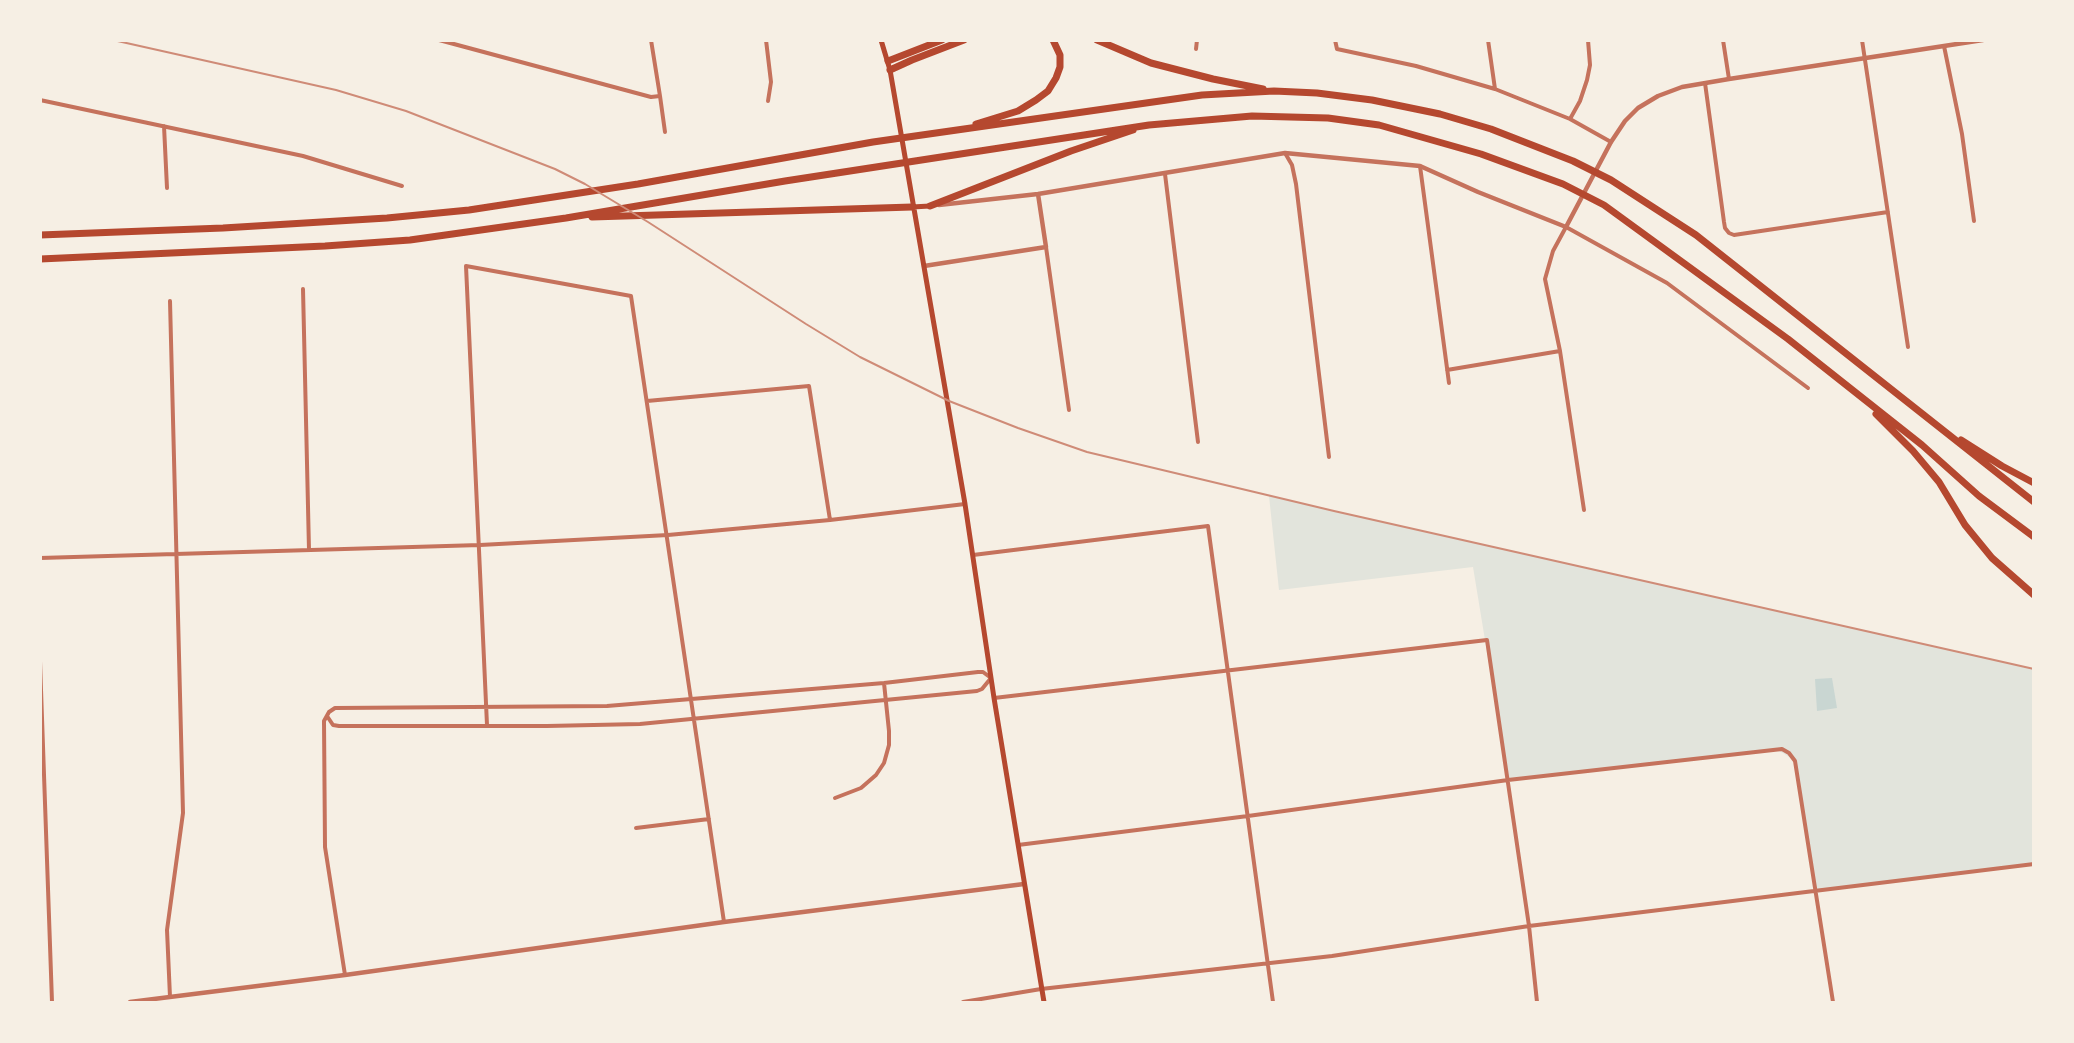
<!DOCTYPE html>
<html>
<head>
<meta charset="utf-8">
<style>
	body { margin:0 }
	#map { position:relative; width:2074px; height:1043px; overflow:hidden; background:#f6efe4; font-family:"Titillium Web",sans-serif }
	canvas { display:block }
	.frame { position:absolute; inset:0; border:42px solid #f6efe4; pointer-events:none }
</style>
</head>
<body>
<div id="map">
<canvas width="2074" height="1043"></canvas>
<div class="frame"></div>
</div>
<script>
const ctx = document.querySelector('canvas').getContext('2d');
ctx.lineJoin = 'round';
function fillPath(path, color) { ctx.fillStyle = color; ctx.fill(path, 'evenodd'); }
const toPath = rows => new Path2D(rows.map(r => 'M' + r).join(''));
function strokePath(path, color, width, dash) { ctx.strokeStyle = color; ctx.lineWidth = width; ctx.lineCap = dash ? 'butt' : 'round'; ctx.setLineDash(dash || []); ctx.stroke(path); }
fillPath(toPath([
	[1269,496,2033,669,2033,864,1816,891,1795,761,1783,753,1773,749,1508,780,1473,567,1279,590]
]), '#e2e4dc');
fillPath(toPath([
	[1832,678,1837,708,1817,711,1815,679]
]), '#c9d6d2');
strokePath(toPath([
	[439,40,651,97,660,96,651,40],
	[766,40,771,82,768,101],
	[1335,40,1337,49,1416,66,1495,89,1570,119,1611,142],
	[1488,40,1495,89],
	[1723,40,1729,79],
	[1862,40,1908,347],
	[1944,46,1962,134,1974,221],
	[1196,49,1197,40],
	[1705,83,1724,222,1725,228,1729,233,1734,235,1888,212],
	[660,96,665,132],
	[40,100,303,156,402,186],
	[1570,119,1580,101,1587,80,1590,65,1588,40],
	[164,126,167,188],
	[1285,153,1292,165,1296,184,1329,457],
	[1420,166,1449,383],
	[1165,174,1198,442],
	[1046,247,1069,410],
	[303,289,309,550],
	[170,301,183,813,167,930,170,997],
	[1447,370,1560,351],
	[647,401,809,386,830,520],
	[1584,510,1560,351,1545,279,1553,251,1566,227,1667,283,1808,388],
	[973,555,1208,526,1273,1002],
	[40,558,480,545,668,535,830,520,965,504],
	[40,661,52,1002],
	[994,698,1487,640,1529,926,1537,1002],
	[327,716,333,725,339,726,547,726,640,724,977,691,982,689,991,678,983,672,978,672,884,683,607,706,335,708,329,712,324,721,325,847,345,975],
	[487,725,466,266,631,296,724,922],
	[835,798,861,788,876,775,884,763,889,745,889,731,884,683],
	[636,828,709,819],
	[1018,845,1248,816,1508,780,1782,749,1789,753,1795,761,1833,1002],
	[963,1002,1041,989,1332,956,1529,926,2034,864]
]), '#c5725c', 4);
strokePath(toPath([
	[939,205,1038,194,1285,153,1420,166,1478,192,1566,227,1611,142,1625,121,1638,108,1658,96,1682,87,1729,79,1983,40],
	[924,266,1046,247,1038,194],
	[130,1002,345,975,724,922,1024,884]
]), '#c5725c', 4.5);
strokePath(toPath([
	[881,40,890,70,965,504,994,698,1044,1002],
	[912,207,930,206]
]), '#b5482f', 5);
strokePath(toPath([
	[1097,40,1151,63,1213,79,1263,89],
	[888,61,942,40],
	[890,70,912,60,964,40],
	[976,124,1018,111,1036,100,1048,91,1056,78,1060,67,1060,55,1053,40],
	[930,206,1071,151,1133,130],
	[592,217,912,207],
	[40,235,223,228,387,218,469,210,638,184,873,142,1202,95,1274,91,1317,93,1372,100,1440,114,1491,129,1573,161,1611,180,1696,235,2034,502],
	[40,259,325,246,410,240,566,218,785,181,1149,125,1252,116,1328,118,1379,125,1481,154,1563,184,1604,205,1788,339,1922,445,1979,496,2034,537],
	[1876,414,1913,451,1939,482,1965,525,1992,558,2034,595],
	[1961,440,2002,466,2034,483]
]), '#b5482f', 7);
strokePath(toPath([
	[113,40,336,90,406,111,555,169,585,184,648,222,806,324,860,357,949,401,1018,428,1087,452,1334,511,2034,669]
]), '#cf8b77', 2);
</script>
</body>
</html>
